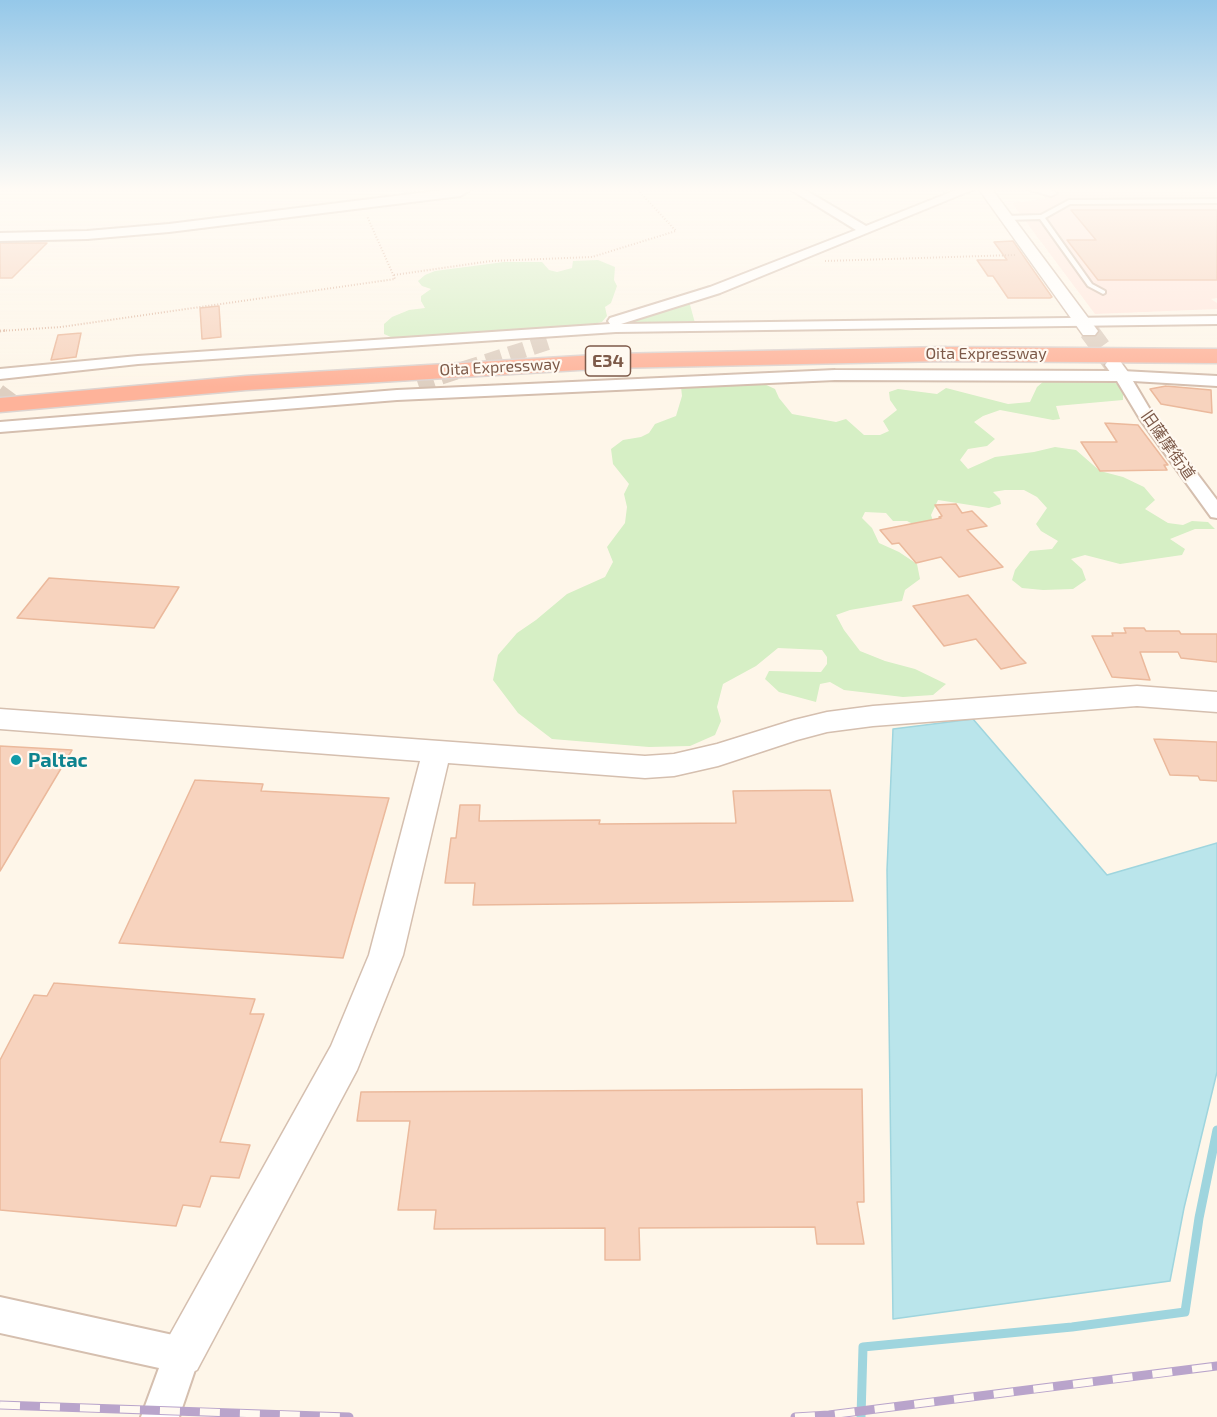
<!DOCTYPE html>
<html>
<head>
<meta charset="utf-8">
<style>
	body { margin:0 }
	canvas { display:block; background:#fef6e9 }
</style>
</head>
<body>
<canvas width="1217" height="1417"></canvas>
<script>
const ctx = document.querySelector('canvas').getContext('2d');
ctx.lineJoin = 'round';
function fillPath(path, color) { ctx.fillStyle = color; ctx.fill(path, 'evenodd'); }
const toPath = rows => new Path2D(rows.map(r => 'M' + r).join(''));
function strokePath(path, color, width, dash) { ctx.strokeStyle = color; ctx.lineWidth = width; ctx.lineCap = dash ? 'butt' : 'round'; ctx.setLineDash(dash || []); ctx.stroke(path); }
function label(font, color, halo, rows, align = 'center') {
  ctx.font = font + ' "Exo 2","Noto Sans JP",sans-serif'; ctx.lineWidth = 4.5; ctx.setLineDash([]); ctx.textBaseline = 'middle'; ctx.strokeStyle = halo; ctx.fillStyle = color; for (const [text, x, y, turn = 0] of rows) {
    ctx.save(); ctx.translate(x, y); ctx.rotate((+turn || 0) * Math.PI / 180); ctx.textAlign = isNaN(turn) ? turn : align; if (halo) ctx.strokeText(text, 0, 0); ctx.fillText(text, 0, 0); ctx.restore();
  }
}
fillPath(toPath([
	[1056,188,1217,188,1217,298,1211,299,1217,303,1217,309,1095,314,1012,203,1044,199]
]), '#ffe6dc');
fillPath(toPath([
	[598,260,615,267,614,280,617,286,611,303,605,307,607,316,602,322,589,325,393,338,384,334,384,324,392,317,409,310,425,308,421,301,421,296,431,289,422,286,418,281,425,275,435,271,504,262,542,262,549,270,557,272,572,268,573,261],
	[689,301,695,323,616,324],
	[1101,380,1114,382,1123,388,1123,400,1056,406,1060,419,1053,420,1000,410,983,416,974,422,995,439,987,446,968,449,960,460,968,469,995,457,1034,452,1055,447,1076,450,1100,471,1123,477,1144,487,1155,500,1145,509,1168,523,1183,525,1192,521,1208,522,1215,529,1195,529,1170,539,1185,549,1182,555,1120,564,1085,555,1071,559,1082,569,1086,580,1073,589,1043,590,1022,588,1012,580,1015,570,1030,551,1052,549,1058,541,1041,531,1036,524,1047,508,1037,497,1024,490,1005,490,993,492,1000,499,1001,504,989,508,938,500,931,515,935,527,919,527,907,521,893,521,886,513,865,512,862,518,872,528,879,543,899,552,917,564,920,579,905,590,902,601,850,610,836,615,844,630,860,651,885,661,915,669,946,684,933,695,903,697,844,690,830,682,820,684,816,702,779,692,765,679,769,671,821,672,827,664,827,657,822,650,778,648,756,666,723,684,717,707,721,721,715,735,690,746,649,747,552,739,518,713,493,680,498,655,517,633,536,620,567,594,605,577,613,562,607,547,625,523,627,507,624,494,629,484,613,464,611,449,623,440,641,437,649,433,655,424,676,416,682,396,681,387,760,382,775,389,779,398,792,414,836,422,846,419,864,435,880,435,889,431,883,421,897,410,890,400,889,392,898,389,937,394,946,388,1008,404,1030,402,1037,387,1044,381]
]), '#d6efc5');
const water = toPath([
	[973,719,1107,875,1217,843,1217,1072,1184,1208,1170,1281,893,1319,887,870,893,729,973,719]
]);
fillPath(water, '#bae5eb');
strokePath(water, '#9fd5de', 1.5);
strokePath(toPath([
	[861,1417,863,1347,1072,1327,1185,1312,1199,1218,1217,1130]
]), '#9fd5de', 9);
const building = toPath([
	[1071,210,1217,210,1217,280,1098,280,1067,240,1096,240,1071,210],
	[1013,241,1052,297,1050,298,1008,298,993,276,988,276,977,260,1007,260,994,242,1013,241],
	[0,243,47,243,12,278,0,278,0,243],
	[219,306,221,337,202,339,200,308,219,306],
	[81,333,76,357,51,360,58,335,81,333],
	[1166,386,1211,390,1212,413,1161,404,1150,389,1166,386],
	[1105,423,1138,425,1168,465,1164,465,1167,470,1100,471,1081,442,1117,442,1105,423],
	[956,504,962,513,972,511,987,526,967,530,1003,567,959,577,941,557,916,563,899,543,892,544,880,530,941,518,939,517,942,516,935,505,956,504],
	[49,578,179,587,154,628,17,618,49,578],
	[968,595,1020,657,1026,663,1001,669,976,639,944,646,913,606,968,595],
	[1124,628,1144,628,1146,631,1179,631,1181,634,1217,634,1217,662,1181,658,1178,652,1140,652,1150,680,1112,677,1092,636,1113,636,1112,633,1126,633,1124,628],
	[1154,739,1217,742,1217,781,1200,780,1198,776,1170,775,1154,739],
	[0,746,72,750,0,871,0,746],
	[195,780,263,784,261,791,389,798,343,958,119,943,195,780],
	[830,790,853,901,473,905,475,883,445,883,451,838,456,838,460,805,480,805,479,821,600,820,599,824,736,823,733,791,830,790],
	[54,983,255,999,250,1014,264,1014,220,1142,250,1145,239,1178,211,1176,200,1207,183,1205,176,1226,0,1210,0,1060,34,995,47,996,54,983],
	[862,1089,864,1202,857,1202,864,1244,817,1244,815,1227,639,1228,640,1260,605,1260,605,1228,434,1229,436,1210,398,1210,410,1121,357,1121,361,1092,862,1089]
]);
fillPath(building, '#f7d3be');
strokePath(building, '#ebb99c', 1.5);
strokePath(toPath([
	[418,384,551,341],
	[0,403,14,384]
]), '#decfc1', 16, [16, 8]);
strokePath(toPath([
	[1089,331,1114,365]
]), '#decfc1', 20, [20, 10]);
const service = toPath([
	[1217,199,1217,203,1070,204,1045,218,1092,284,1105,291,1105,293,1103,294,1088,286,1040,219,1005,220,1002,218,1005,216,1041,215,1069,200,1217,199]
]);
const minor = toPath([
	[460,188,474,188,460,196,169,232,87,239,0,241,0,233,87,231,169,224,460,188],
	[788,188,802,188,866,226,961,188,977,188,720,293,621,324,1217,316,1217,324,616,332,138,364,0,379,0,369,138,356,610,324,608,321,610,318,710,287,856,230,788,188],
	[1024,188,1046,188,1057,193,1051,196,1024,188],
	[835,370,1122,371,1217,376,1217,386,1133,381,1155,418,1217,500,1217,518,1211,517,1140,419,1117,381,835,380,397,400,0,432,0,422,397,390,835,370],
	[0,1297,182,1337,195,1342,200,1355,179,1417,141,1417,159,1368,0,1333,0,1297]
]);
const tertiary = toPath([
	[978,188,991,188,1095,327,1098,331,1095,335,1083,335,978,188],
	[1114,360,1120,361,1128,372,1131,376,1128,380,1116,380,1108,369,1105,365,1108,361,1114,360],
	[1137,686,1217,692,1217,712,1137,706,873,726,827,732,797,740,718,766,674,776,645,778,448,763,403,955,357,1070,197,1370,182,1377,167,1370,160,1355,167,1340,331,1046,369,955,420,761,0,729,0,709,645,756,674,754,717,744,794,720,827,712,873,706,1137,686]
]);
const motorway = toPath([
	[946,347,1217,349,1217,363,946,361,612,368,246,390,0,412,0,398,246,376,612,354,946,347]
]);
strokePath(service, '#d5bfaf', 4);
strokePath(minor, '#d5bfaf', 4);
strokePath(tertiary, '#d5bfaf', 3);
strokePath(motorway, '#ddd4d0', 3);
strokePath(toPath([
	[825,261,1015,255],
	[394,275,491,261,592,257,676,231,636,188],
	[0,331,61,327,395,279,367,216]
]), '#ddb69f', 2, [1, 2]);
strokePath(toPath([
	[0,331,8,330]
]), '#ddb69f', 3, [1, 3]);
fillPath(service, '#fff');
fillPath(minor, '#fff');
fillPath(tertiary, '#fff');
fillPath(motorway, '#feb39a');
const rail = toPath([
	[0,1405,349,1417],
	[795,1417,829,1415,1217,1366]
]);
strokePath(rail, '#b9a4cb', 9);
strokePath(rail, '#fff9f1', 7, [20]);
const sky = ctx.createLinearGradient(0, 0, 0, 387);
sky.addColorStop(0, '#95c8e9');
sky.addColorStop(0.49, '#fffbf5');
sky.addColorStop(1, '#fffbf500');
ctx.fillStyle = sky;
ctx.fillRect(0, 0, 1217, 387);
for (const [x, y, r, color] of [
	[16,760,6,"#0f9aa8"]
]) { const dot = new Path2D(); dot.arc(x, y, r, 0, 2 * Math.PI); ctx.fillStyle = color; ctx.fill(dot); strokePath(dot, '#fff9f1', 2); }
label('16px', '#7d5a49', '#fff9f1', [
	["Oita Expressway",986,354],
	["Oita Expressway",500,367,-3],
	["旧薩摩街道",1168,445,55]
]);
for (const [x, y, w] of [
	[608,361,45]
]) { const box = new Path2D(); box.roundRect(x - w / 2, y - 15, w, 30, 4.5); ctx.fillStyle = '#fff9f1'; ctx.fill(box); strokePath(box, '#7d5a49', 1.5); }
label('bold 18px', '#7d5a49', null, [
	["E34",608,361]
]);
label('bold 20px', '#0d838f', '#fff9f1', [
	["Paltac",28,760]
], 'left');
</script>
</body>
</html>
